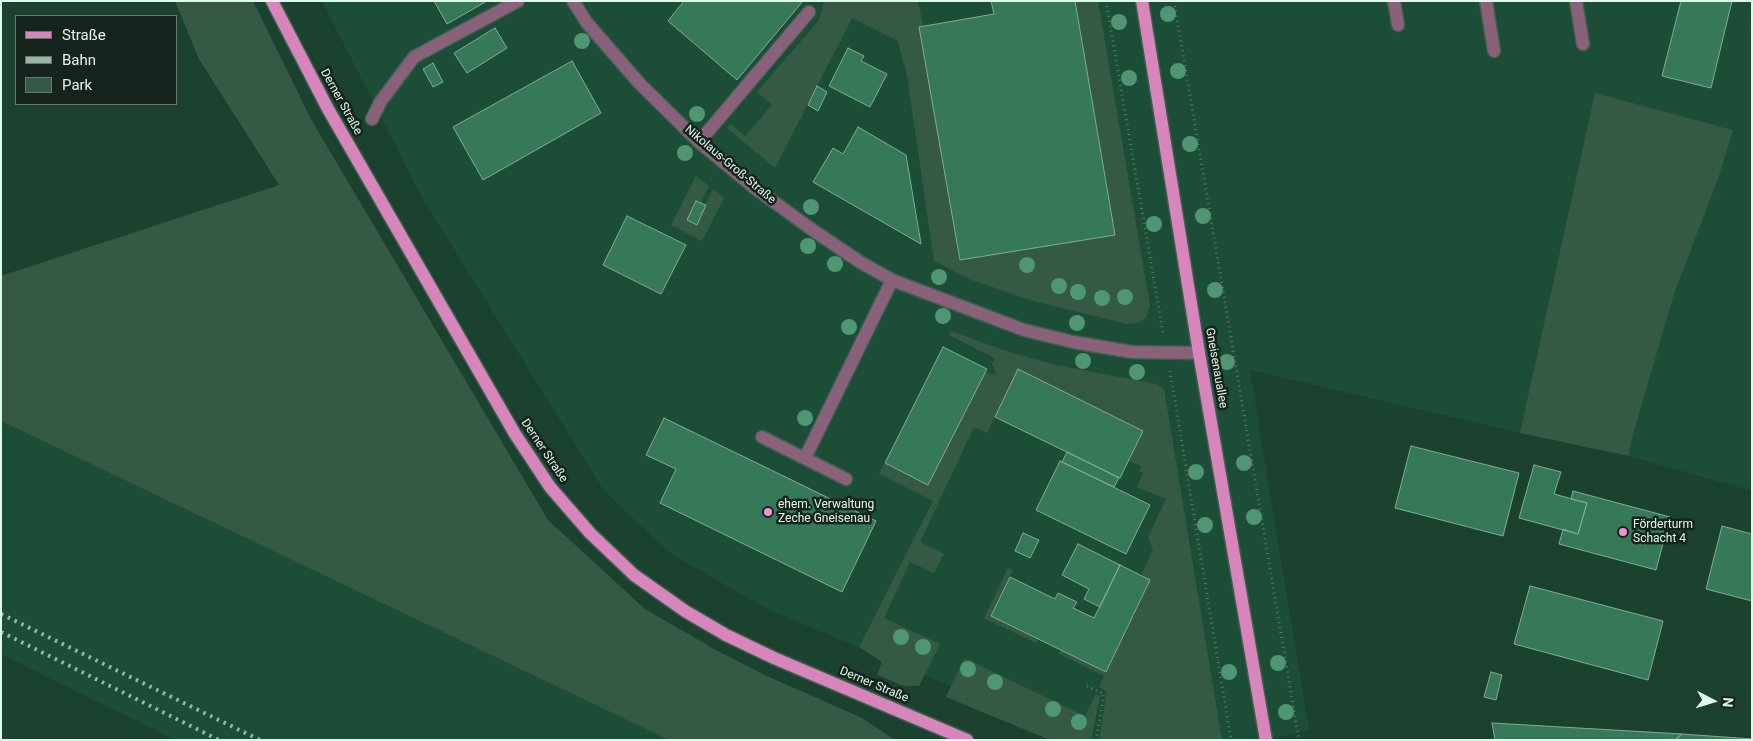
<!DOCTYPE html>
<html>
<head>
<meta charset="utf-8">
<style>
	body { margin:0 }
	#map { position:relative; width:1753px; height:741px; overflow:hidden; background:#1b422f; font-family:Roboto,sans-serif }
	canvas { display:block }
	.frame { position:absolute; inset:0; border:2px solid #e2f8eb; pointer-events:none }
	.legend { position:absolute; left:15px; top:15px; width:162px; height:90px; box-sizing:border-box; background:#14241c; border:1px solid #66796f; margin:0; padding:6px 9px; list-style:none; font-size:15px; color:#e2f8eb }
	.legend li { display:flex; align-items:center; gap:10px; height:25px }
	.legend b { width:25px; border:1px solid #66796f }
	.north { position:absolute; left:1688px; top:676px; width:50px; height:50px; -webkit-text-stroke:4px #14241c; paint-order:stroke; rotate:95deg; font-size:14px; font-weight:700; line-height:20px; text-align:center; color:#e2f8eb }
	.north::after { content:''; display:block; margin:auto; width:18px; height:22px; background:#e2f8eb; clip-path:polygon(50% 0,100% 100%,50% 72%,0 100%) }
</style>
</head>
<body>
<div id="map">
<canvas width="1753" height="741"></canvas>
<div class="frame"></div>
<ul class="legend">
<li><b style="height:6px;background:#d885bc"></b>Straße</li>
<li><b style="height:6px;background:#9ab6a7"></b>Bahn</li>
<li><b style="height:14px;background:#345a46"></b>Park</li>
</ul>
<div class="north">N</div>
</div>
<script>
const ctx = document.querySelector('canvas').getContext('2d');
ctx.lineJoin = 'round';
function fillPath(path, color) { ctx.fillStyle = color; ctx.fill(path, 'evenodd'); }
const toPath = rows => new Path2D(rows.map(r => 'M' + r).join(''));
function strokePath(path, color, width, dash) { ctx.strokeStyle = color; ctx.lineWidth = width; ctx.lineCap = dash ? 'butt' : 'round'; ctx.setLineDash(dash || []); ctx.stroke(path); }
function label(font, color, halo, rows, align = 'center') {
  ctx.font = font + ' Roboto,sans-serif'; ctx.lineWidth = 5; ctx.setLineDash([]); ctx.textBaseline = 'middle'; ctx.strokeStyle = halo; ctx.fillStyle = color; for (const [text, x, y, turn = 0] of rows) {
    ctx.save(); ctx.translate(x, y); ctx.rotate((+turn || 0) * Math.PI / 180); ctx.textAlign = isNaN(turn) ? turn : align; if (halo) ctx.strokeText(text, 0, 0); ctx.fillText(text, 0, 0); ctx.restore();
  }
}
fillPath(toPath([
	[322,1,1752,1,1752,20,1750,28,1752,29,1752,491,1629,456,1520,433,1250,370,1309,730,1268,740,1078,740,765,608,670,553,604,491,421,196],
	[1,421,669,740,175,740,1,654]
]), '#1c4d36');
fillPath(toPath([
	[175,1,253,1,312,121,548,520,645,609,714,649,767,676,862,718,895,740,669,740,1,421,1,276,279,185,199,59],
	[824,1,918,1,923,26,920,27,960,260,1115,234,1075,1,1098,1,1150,305,1146,318,1137,323,1127,324,1030,300,969,279,934,261,907,76,898,41,852,18,775,168,727,128,731,124,745,136,772,105,757,92,819,20],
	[1595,93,1733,130,1719,176,1674,294,1631,441,1629,456,1520,433],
	[696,176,709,186,701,203,705,205,713,189,724,198,702,241,671,225],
	[951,331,1009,352,1052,364,1156,384,1164,389,1222,740,1099,740,1107,691,1099,687,1104,676,1059,654,1061,649,1107,671,1150,580,1141,576,1153,550,1148,537,1166,499,1137,487,1143,473,1139,471,1141,466,1129,461,1143,431,995,417,987,433,974,427,920,542,944,554,934,573,910,562,884,618,940,644,919,686,904,686,877,675,882,662,859,647,933,501,879,474,885,463,928,485,985,372,997,376,992,364,995,358,949,335],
	[1008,568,1013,570,991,616,1039,639,1036,643,984,618],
	[964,658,1085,716,1096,694,1100,696,1091,740,1050,740,946,697]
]), '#345a46');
const building = toPath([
	[434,1,487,1,447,24,434,1],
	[684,1,803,1,737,80,668,21,684,1],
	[991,1,1075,1,1115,235,960,260,919,27,994,14,991,1],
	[1681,1,1732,1,1711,88,1662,76,1681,1],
	[495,28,507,48,467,73,454,53,495,28],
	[848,48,864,56,861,61,887,74,870,107,829,86,848,48],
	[572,61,601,113,483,180,453,127,572,61],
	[433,63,443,82,433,87,423,69,433,63],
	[817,86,827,92,818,111,808,105,817,86],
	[858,127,906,155,921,244,813,182,833,148,843,154,858,127],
	[696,201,706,205,697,225,687,220,696,201],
	[627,216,686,245,661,294,603,265,627,216],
	[943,347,987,369,928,485,885,463,943,347],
	[1018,369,1143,431,1120,478,995,417,1018,369],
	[664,418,876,521,842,592,660,503,676,469,646,455,664,418],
	[1411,446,1519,473,1503,536,1395,508,1411,446],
	[1067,452,1119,478,1114,487,1062,462,1067,452],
	[1060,461,1150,505,1126,554,1036,510,1060,461],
	[1534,465,1561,472,1554,494,1587,503,1578,534,1519,518,1534,465],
	[1573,491,1670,517,1656,570,1559,544,1563,529,1578,534,1587,503,1571,499,1573,491],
	[1722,526,1752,534,1752,601,1706,589,1722,526],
	[1023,533,1039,540,1030,558,1015,551,1023,533],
	[1078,544,1120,565,1100,607,1084,599,1089,589,1062,575,1078,544],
	[1120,565,1150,580,1106,672,991,616,1010,577,1055,599,1058,593,1077,602,1073,608,1094,618,1120,565],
	[1530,586,1663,621,1648,680,1514,644,1530,586],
	[1491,672,1502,675,1496,700,1484,697,1491,672],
	[1492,723,1682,734,1675,740,1495,740,1492,723],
	[1682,734,1752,739,1752,740,1675,740,1682,734]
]);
fillPath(building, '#367959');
strokePath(building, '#83ac95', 1);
const minor = toPath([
	[573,1,587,23,640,84,699,142,756,189,814,231,860,262,892,280,1024,330,1073,342,1132,352,1199,353],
	[1394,1,1398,25],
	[1486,1,1494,51],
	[1576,1,1583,44],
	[372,119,381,101,414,57,518,1],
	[699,142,809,12],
	[762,437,846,479],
	[805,458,892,280]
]);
const major = toPath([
	[272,1,328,109,515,434,550,487,590,533,634,575,685,611,726,635,774,658,967,740],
	[1142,1,1199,353,1266,740]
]);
strokePath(minor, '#3b5f4d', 15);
strokePath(major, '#3b5f4d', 15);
strokePath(toPath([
	[1106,1,1163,333],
	[1174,1,1299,740],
	[1170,371,1231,740],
	[1087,686,1104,694,1096,740]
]), '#577968', 3, [1, 4]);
strokePath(minor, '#8a617b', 12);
strokePath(major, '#d885bc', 12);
strokePath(toPath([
	[1,614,260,740],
	[1,632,219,740]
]), '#9ab6a7', 4, [2.5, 5]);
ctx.fillStyle = '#4f9673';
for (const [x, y] of [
	[1168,14],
	[1119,22],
	[582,41],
	[1178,71],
	[1129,78],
	[697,114],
	[1190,144],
	[685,153],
	[811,207],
	[1203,216],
	[1154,224],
	[808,246],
	[835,264],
	[1027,265],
	[939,277],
	[1059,286],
	[1215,290],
	[1078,292],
	[1125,297],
	[1102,298],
	[943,316],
	[1077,323],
	[849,327],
	[1083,361],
	[1227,362],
	[1137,372],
	[805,418],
	[1244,463],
	[1196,472],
	[1254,517],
	[1205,525],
	[901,637],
	[923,647],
	[1278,663],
	[968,669],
	[1229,672],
	[995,682],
	[1053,709],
	[1286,712],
	[1079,722]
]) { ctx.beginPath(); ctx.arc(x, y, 8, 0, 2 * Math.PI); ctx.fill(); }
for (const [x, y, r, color] of [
	[768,512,5,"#f491d3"],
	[1623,532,5,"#f491d3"]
]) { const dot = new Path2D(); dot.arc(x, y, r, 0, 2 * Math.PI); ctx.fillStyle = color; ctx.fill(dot); strokePath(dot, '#14241c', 2); }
label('12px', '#e2f8eb', '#14241c', [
	["Derner Straße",341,102,61],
	["Nikolaus-Groß-Straße",730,165,40],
	["Gneisenauallee",1216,368,80],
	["Derner Straße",544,451,56],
	["Derner Straße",874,685,23]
]);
label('12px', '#e2f8eb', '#14241c', [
	["ehem. Verwaltung",778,505],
	["Zeche Gneisenau",778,519],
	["Förderturm",1633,525],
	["Schacht 4",1633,539]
], 'left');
</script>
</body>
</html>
